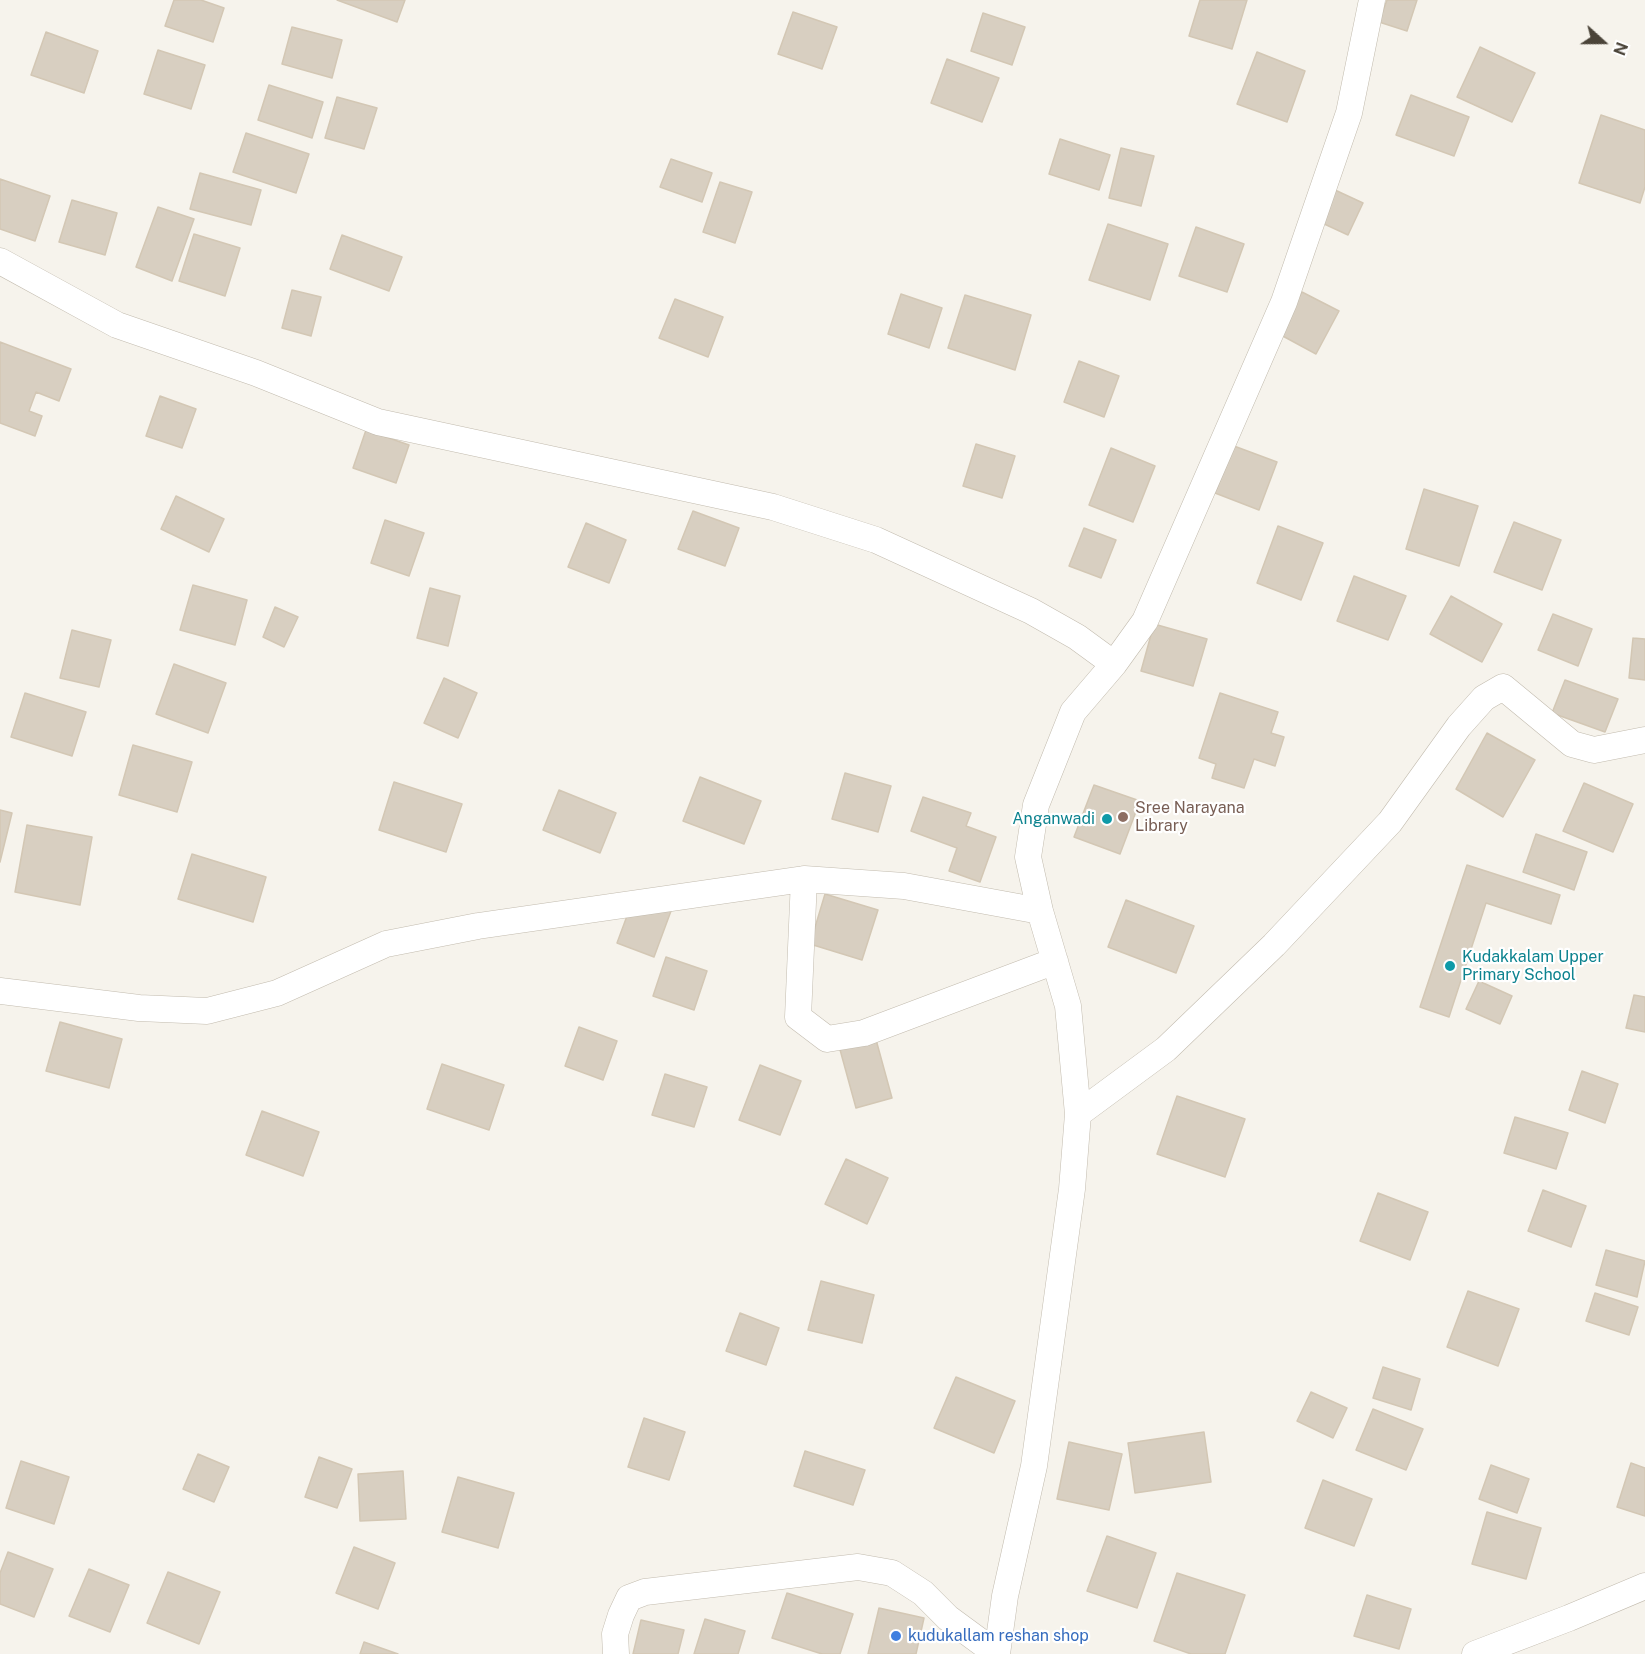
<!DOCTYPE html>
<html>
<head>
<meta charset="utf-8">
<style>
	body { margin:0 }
	#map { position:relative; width:1645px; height:1654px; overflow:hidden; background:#f6f3ec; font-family:"Public Sans",sans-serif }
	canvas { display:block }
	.north { position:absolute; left:1573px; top:12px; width:60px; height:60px; -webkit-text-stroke:4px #fff; paint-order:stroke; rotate:111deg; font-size:16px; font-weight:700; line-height:24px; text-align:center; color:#4b4439 }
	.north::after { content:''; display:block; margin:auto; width:21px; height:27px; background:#4b4439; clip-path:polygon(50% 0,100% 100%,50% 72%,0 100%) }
</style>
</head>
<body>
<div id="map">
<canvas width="1645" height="1654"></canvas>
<div class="north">N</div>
</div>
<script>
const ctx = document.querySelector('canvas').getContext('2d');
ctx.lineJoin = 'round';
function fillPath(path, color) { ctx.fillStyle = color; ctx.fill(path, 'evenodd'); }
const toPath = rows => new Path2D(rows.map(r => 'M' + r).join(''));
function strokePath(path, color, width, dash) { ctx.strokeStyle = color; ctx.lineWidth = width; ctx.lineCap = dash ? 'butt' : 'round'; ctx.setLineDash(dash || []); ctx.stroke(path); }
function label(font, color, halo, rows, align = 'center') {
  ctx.font = font + ' "Public Sans",sans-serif'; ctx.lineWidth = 4.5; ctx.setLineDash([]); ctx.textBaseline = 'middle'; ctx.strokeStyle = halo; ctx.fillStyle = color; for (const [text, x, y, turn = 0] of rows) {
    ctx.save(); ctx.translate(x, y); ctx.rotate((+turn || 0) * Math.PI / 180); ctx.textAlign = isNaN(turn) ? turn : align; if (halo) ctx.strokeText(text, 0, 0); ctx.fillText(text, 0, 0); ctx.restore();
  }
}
const building = toPath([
	[174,0,201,0,224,8,213,42,165,26,174,0],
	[337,0,405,0,397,22,337,0],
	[1200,0,1247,0,1232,49,1189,36,1200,0],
	[1387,0,1417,0,1407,31,1379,22,1387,0],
	[793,12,837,27,822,69,778,54,793,12],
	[983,13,1025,27,1012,65,971,51,983,13],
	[292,27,342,40,332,78,282,64,292,27],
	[46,32,98,51,84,93,31,75,46,32],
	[1480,47,1535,73,1512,122,1457,97,1480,47],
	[158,50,205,65,191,109,144,94,158,50],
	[1257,52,1305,71,1287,122,1237,104,1257,52],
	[947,59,999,78,982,122,931,103,947,59],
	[269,85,323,102,312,138,258,120,269,85],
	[1411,95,1469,117,1454,156,1396,135,1411,95],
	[337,97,377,108,364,149,325,138,337,97],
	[1601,115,1645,130,1645,187,1640,203,1579,183,1601,115],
	[246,133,309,154,296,193,233,172,246,133],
	[1060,139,1110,155,1099,190,1049,174,1060,139],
	[1121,148,1154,156,1141,206,1109,198,1121,148],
	[671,159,712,173,702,202,660,187,671,159],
	[200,173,261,190,251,225,190,209,200,173],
	[0,179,50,196,35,241,0,229,0,179],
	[720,182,752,192,735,243,703,232,720,182],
	[1335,190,1363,203,1348,235,1320,222,1335,190],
	[72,200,117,213,105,255,59,242,72,200],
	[158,207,194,219,172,281,136,267,158,207],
	[1108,224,1168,244,1150,300,1089,280,1108,224],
	[1196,227,1244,244,1227,292,1179,276,1196,227],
	[194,234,240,248,225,296,179,281,194,234],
	[342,235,402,257,389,291,330,269,342,235],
	[292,290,321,297,311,336,282,328,292,290],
	[1302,292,1339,311,1316,354,1279,334,1302,292],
	[901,294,942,308,929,348,888,334,901,294],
	[965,295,1031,315,1015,370,948,348,965,295],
	[675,299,723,317,708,357,659,338,675,299],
	[0,342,71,369,59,401,36,392,29,411,42,416,35,436,0,423,0,342],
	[1079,361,1119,376,1104,417,1064,402,1079,361],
	[160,396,196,409,182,448,146,436,160,396],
	[366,430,409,445,396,483,353,468,366,430],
	[976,444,1015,456,1002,498,963,486,976,444],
	[1234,446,1277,462,1259,510,1215,493,1234,446],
	[1111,448,1155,466,1133,522,1089,505,1111,448],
	[1424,489,1478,506,1459,566,1406,549,1424,489],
	[176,496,224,519,209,552,161,529,176,496],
	[693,511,739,528,725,566,678,549,693,511],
	[385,520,424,533,409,576,371,563,385,520],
	[1514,522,1561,540,1542,590,1494,572,1514,522],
	[586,523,626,540,609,583,568,567,586,523],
	[1278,526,1323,543,1301,600,1257,583,1278,526],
	[1084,528,1116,540,1101,578,1069,566,1084,528],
	[1354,576,1406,596,1388,640,1337,621,1354,576],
	[193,585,247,600,235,645,180,630,193,585],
	[430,588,460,596,448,646,417,638,430,588],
	[1451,596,1502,624,1482,662,1430,634,1451,596],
	[275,607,298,617,284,647,263,637,275,607],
	[1553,614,1592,629,1578,666,1538,650,1553,614],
	[1154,624,1207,639,1193,686,1141,671,1154,624],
	[72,630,111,640,99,687,60,678,72,630],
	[1633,638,1645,639,1645,680,1629,678,1633,638],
	[174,664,226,683,208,733,156,714,174,664],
	[444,678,477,693,458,738,424,723,444,678],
	[1565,680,1618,699,1605,732,1552,713,1565,680],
	[25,693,86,712,72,756,11,737,25,693],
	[1220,693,1278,712,1271,733,1284,737,1275,766,1254,759,1244,788,1212,778,1216,764,1199,758,1220,693],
	[1487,733,1535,760,1503,817,1456,789,1487,733],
	[133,745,192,762,177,812,119,795,133,745],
	[845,773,891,786,878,832,832,819,845,773],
	[700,777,761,801,744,844,683,821,700,777],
	[394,782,462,804,446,852,379,830,394,782],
	[1584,783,1633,804,1613,852,1563,831,1584,783],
	[1094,785,1140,801,1120,854,1074,837,1094,785],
	[559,790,616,813,600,853,543,830,559,790],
	[923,797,971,813,966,826,996,837,980,882,949,871,957,848,911,831,923,797],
	[0,810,12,813,0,862,0,810],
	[27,825,92,837,80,905,15,892,27,825],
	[1536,834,1587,852,1574,890,1523,872,1536,834],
	[192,854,266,877,253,922,178,899,192,854],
	[1467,865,1560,895,1551,924,1486,903,1449,1017,1420,1007,1467,865],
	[825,894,878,910,862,960,810,944,825,894],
	[634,897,671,911,654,957,617,943,634,897],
	[1126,900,1194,926,1176,973,1108,947,1126,900],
	[666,957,707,971,694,1010,653,996,666,957],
	[1479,981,1512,996,1500,1024,1466,1009,1479,981],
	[1634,995,1645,997,1645,1032,1626,1028,1634,995],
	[60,1022,122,1039,109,1088,46,1071,60,1022],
	[872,1025,892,1098,856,1108,836,1035,872,1025],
	[579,1027,617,1041,603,1080,565,1066,579,1027],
	[442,1064,504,1085,489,1130,427,1109,442,1064],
	[760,1065,801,1081,780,1135,739,1120,760,1065],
	[1582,1071,1618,1084,1605,1123,1569,1110,1582,1071],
	[665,1074,707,1087,694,1127,652,1115,665,1074],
	[1177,1096,1245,1119,1225,1177,1157,1154,1177,1096],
	[262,1111,319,1132,303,1176,246,1155,262,1111],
	[1515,1117,1568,1133,1556,1169,1504,1153,1515,1117],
	[846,1159,888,1178,867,1224,825,1204,846,1159],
	[1543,1190,1586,1206,1571,1247,1528,1231,1543,1190],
	[1378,1193,1428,1212,1410,1260,1360,1241,1378,1193],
	[1606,1250,1645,1261,1637,1297,1596,1285,1606,1250],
	[821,1281,874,1295,862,1343,808,1330,821,1281],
	[1468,1291,1519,1309,1498,1366,1447,1347,1468,1291],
	[1595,1293,1638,1307,1629,1335,1586,1321,1595,1293],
	[740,1313,779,1328,766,1365,726,1351,740,1313],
	[1383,1367,1420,1379,1411,1410,1373,1398,1383,1367],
	[956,1377,1015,1401,994,1453,934,1428,956,1377],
	[1311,1392,1347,1408,1333,1438,1297,1421,1311,1392],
	[1373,1409,1423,1429,1406,1470,1356,1450,1373,1409],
	[644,1418,685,1432,669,1480,628,1467,644,1418],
	[1204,1432,1211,1482,1135,1493,1128,1443,1204,1432],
	[1069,1442,1122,1454,1109,1510,1057,1499,1069,1442],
	[805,1451,865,1470,853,1505,794,1486,805,1451],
	[198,1454,229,1467,214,1502,183,1489,198,1454],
	[319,1457,352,1469,337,1508,305,1497,319,1457],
	[21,1461,69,1477,54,1524,6,1508,21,1461],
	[1631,1463,1645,1468,1645,1516,1617,1507,1631,1463],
	[1491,1465,1529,1479,1517,1513,1479,1499,1491,1465],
	[403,1471,406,1519,360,1521,358,1474,403,1471],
	[458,1477,514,1493,498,1548,442,1532,458,1477],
	[1323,1480,1372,1499,1354,1546,1305,1528,1323,1480],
	[1487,1512,1541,1528,1526,1579,1472,1564,1487,1512],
	[1107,1536,1156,1553,1137,1608,1087,1591,1107,1536],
	[354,1547,395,1563,378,1609,336,1593,354,1547],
	[8,1552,53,1569,34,1617,0,1604,0,1573,8,1552],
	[89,1569,129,1585,110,1632,69,1616,89,1569],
	[168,1572,220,1592,199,1644,147,1623,168,1572],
	[1177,1573,1245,1595,1225,1654,1191,1654,1154,1641,1177,1573],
	[787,1593,853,1614,840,1654,822,1654,772,1638,787,1593],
	[1367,1595,1411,1609,1399,1649,1354,1636,1367,1595],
	[879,1608,924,1618,916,1654,868,1654,879,1608],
	[705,1619,745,1631,738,1654,694,1654,705,1619],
	[641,1620,684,1630,678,1654,633,1654,641,1620],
	[364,1642,398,1654,360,1654,364,1642]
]);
fillPath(building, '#d8cfc1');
strokePath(building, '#d3c7b4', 1.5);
const minor = toPath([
	[0,261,117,325,256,373,378,422,773,507,876,540,1031,611,1077,637,1114,664],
	[804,879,798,1017,827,1039,864,1033,1055,961],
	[0,991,139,1008,207,1011,277,993,386,944,478,926,804,879,904,886,1040,911],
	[1078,1114,1166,1049,1274,945,1390,822,1459,726,1484,698,1503,687,1572,744,1594,750,1645,740],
	[616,1654,615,1634,621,1615,629,1598,645,1592,858,1567,892,1573,923,1593,948,1618,997,1654,1005,1596,1034,1466,1072,1189,1078,1114,1068,1006,1040,911,1028,857,1036,805,1073,712,1114,664,1145,621,1284,302,1349,113,1372,0],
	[1475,1654,1569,1618,1645,1586]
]);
strokePath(minor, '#c2bbae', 27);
strokePath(minor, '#fff', 26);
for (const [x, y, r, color] of [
	[1123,817,6,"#8d6e63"],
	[1107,819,6,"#0f9aa8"],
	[1450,966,6,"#0f9aa8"],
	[896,1636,6,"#3f7fe0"]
]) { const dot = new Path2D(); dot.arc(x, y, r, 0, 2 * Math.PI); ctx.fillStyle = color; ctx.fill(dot); strokePath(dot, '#fff', 2); }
label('16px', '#785e54', '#fff', [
	["Sree Narayana",1135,808],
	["Library",1135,826]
], 'left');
label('16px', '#0d838f', '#fff', [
	["Anganwadi",1095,819],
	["Kudakkalam Upper",1462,957,"left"],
	["Primary School",1462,975,"left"]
], 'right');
label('16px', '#366cbe', '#fff', [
	["kudukallam reshan shop",908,1636]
], 'left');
</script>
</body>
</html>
